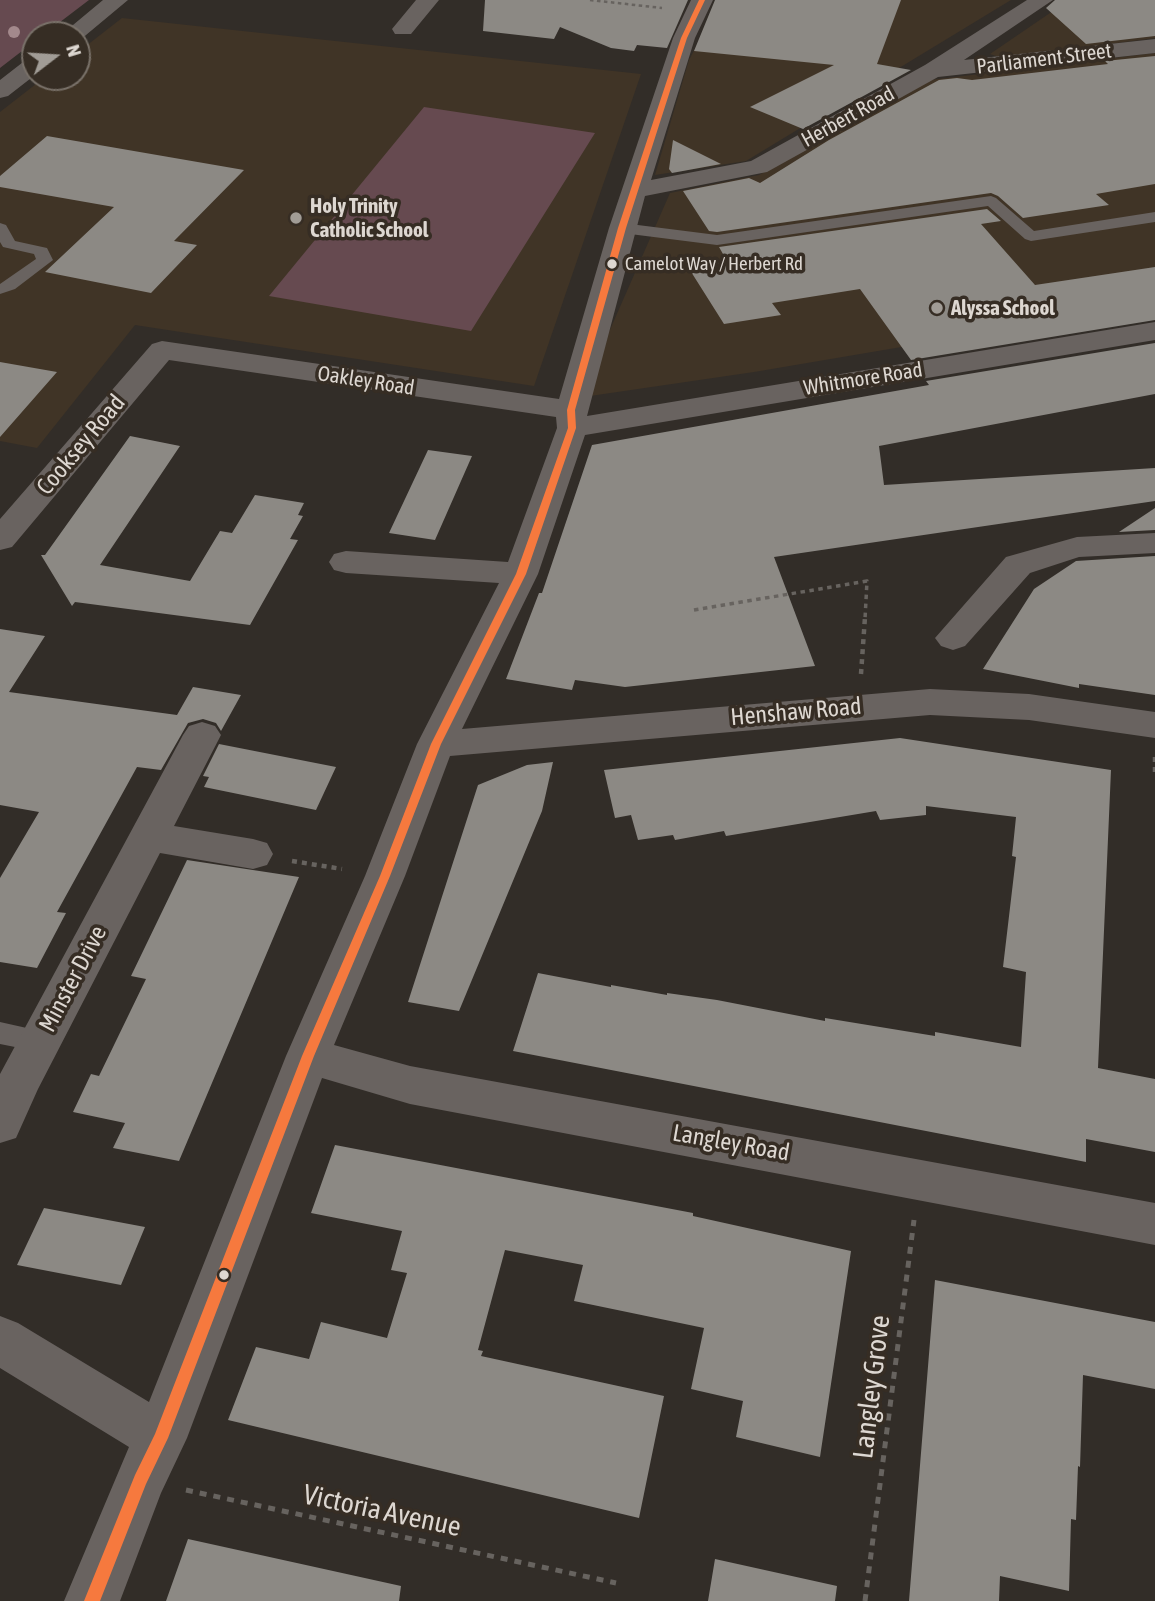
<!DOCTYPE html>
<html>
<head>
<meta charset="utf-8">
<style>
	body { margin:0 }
	#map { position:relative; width:1155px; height:1601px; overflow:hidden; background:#322d28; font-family:"Asap Condensed",sans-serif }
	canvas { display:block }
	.north { position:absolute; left:21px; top:21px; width:70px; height:70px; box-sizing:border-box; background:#362d24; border:2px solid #797169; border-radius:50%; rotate:73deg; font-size:19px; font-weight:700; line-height:28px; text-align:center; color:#ddd7d1 }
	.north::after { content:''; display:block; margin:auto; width:24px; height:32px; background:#a19c96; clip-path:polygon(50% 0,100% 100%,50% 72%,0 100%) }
</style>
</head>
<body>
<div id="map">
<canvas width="1155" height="1601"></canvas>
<div class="north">N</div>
</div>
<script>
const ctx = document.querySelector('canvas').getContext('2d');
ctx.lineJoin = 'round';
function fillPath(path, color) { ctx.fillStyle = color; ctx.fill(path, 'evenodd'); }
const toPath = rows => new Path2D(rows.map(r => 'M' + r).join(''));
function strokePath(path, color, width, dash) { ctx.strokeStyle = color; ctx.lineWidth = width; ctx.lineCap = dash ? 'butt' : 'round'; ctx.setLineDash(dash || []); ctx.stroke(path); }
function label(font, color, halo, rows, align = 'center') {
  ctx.font = font + ' "Asap Condensed",sans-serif'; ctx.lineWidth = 7; ctx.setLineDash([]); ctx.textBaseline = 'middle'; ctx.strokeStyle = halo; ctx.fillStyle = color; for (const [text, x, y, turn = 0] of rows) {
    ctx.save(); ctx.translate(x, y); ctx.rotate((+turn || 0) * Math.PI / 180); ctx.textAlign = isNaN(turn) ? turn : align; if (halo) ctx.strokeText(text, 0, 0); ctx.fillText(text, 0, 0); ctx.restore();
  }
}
fillPath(toPath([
	[721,0,1011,0,746,161,655,175,689,60],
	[1069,0,1155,0,1155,38,1002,58,990,54],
	[122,18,641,74,534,386,135,325,37,448,0,441,0,112,45,77,77,77,77,53],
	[1155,53,1155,304,754,372,590,396,609,332,670,193,759,175,930,80]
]), '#403426');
fillPath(toPath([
	[0,0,89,0,43,35,35,35,35,41,0,68],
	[424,107,595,133,471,331,269,296]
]), '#664a50');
fillPath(toPath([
	[485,0,688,0,667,48,637,45,634,51,611,48,560,27,554,39,483,31],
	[715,0,901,0,877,64,911,70,803,129,750,107,834,65,694,51],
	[1055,0,1155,0,1155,36,1086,44,1046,8],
	[1155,56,1155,184,1096,194,1109,205,1023,218,998,196,991,193,717,232,709,231,683,191,749,178,760,183,829,140,939,80,957,78,972,80,1108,64,1105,61],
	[47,136,244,170,174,241,197,245,151,293,45,272,114,207,0,187,0,176],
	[673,140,721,164,672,173,669,169],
	[987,209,1001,221,981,224,1035,285,1155,267,1155,320,911,360,860,289,772,303,781,315,724,324,688,267,727,261,719,247],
	[1155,343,1155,394,879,446,884,485,1155,468,1155,501,774,557,815,666,625,687,575,680,572,690,506,679,539,593,542,593,592,445,929,385,926,381],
	[0,362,57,372,0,437],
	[130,436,180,446,100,565,190,581,220,531,232,533,255,495,304,503,298,515,303,516,290,539,298,540,250,625,75,602,72,606,41,555,45,555],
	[428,450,472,456,435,540,389,533],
	[1155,508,1155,530,1119,532],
	[1155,556,1155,695,1079,684,1079,688,983,669,1034,589,1076,561],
	[0,629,45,636,9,692,177,715,193,687,241,695,221,731,216,723,203,719,188,723,161,770,137,767,57,912,66,913,37,968,0,962,0,878,39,812,0,805],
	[900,738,1111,770,1098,1068,1155,1079,1155,1152,1086,1139,1086,1162,513,1051,538,973,611,987,611,985,667,995,667,993,717,1000,825,1021,825,1018,935,1036,935,1032,1021,1047,1026,972,1003,967,1016,857,1012,856,1016,817,926,806,926,815,880,820,876,811,726,836,724,831,675,840,673,835,638,840,631,815,615,818,604,770],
	[219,744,336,767,316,810,204,787,209,777,203,776],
	[553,762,542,811,459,1011,408,1002,478,785,527,765],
	[187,860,299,877,179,1161,113,1148,125,1123,73,1112,91,1074,99,1076,146,979,131,976],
	[335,1145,693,1213,693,1216,851,1251,820,1457,736,1437,743,1401,691,1389,704,1328,574,1301,583,1265,505,1250,478,1350,483,1351,481,1356,664,1396,639,1518,228,1420,256,1347,309,1359,321,1322,387,1338,407,1273,391,1270,402,1231,311,1213],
	[44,1208,145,1227,121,1285,17,1265],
	[935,1280,1155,1322,1155,1389,1083,1375,1080,1467,1078,1466,1076,1520,1071,1519,1069,1591,1000,1576,999,1601,909,1601],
	[188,1539,401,1586,399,1601,166,1601],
	[715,1559,837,1586,835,1601,708,1601]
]), '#8c8984');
strokePath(toPath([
	[590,0,662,8]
]), '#67635f', 2.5, [3.5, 3.5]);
strokePath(toPath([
	[694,610,867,581,865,619]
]), '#67635f', 3.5, [4.5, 4.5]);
strokePath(toPath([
	[861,674,865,617],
	[1155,757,1155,774],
	[292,861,342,869]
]), '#67635f', 4.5, [5, 5]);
strokePath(toPath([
	[186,1490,616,1583],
	[865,1601,914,1220]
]), '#67635f', 5, [7, 7]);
fillPath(toPath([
	[991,196,996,198,1034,231,1155,212,1155,222,1031,241,1025,239,988,206,717,245,622,233,614,228,622,223,717,235,991,196],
	[0,223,6,225,15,241,47,248,53,260,15,289,0,294,0,284,36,259,34,254,3,247,0,242,0,223],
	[0,1022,49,1033,53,1041,49,1049,40,1052,0,1044,0,1022]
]), '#696360');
fillPath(toPath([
	[103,0,128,0,80,40,77,41,77,35,61,35,103,0],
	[416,0,439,0,411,34,395,34,392,29,416,0],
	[691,0,713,0,695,38,651,180,751,161,925,65,1027,0,1053,0,964,60,1155,39,1155,53,938,77,767,172,645,196,587,416,1155,322,1155,340,585,435,538,574,462,729,930,689,1029,694,1155,712,1155,738,1029,720,930,715,450,756,405,876,334,1045,410,1066,1155,1203,1155,1245,410,1104,322,1078,187,1438,161,1493,120,1601,64,1601,129,1447,0,1368,0,1316,18,1323,149,1402,286,1056,365,876,417,744,499,583,346,573,334,570,329,562,334,554,346,551,508,562,557,428,556,417,169,360,12,547,0,550,0,519,152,344,162,341,559,399,609,228,673,38,691,0],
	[35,57,35,75,8,96,0,98,0,80,27,59,35,57],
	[1155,533,1155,553,1079,557,1030,573,965,646,953,650,941,646,935,638,1006,557,1077,537,1155,533],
	[202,722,215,726,221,735,174,826,253,839,267,843,273,854,267,865,253,869,160,853,38,1089,16,1138,0,1143,0,1074,183,735,189,726,202,722]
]), '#696360');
fillPath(toPath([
	[699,0,705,0,687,38,626,228,575,410,576,428,526,574,441,744,390,876,314,1056,168,1438,146,1484,100,1601,84,1601,135,1475,155,1434,302,1056,380,876,431,744,516,574,568,428,567,410,618,228,681,38,699,0]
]), '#f6793e');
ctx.fillStyle = '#a3898c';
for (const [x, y] of [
	[14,32]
]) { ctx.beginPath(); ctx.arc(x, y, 6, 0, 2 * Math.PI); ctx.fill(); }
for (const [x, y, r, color] of [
	[296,218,7,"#a19c96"],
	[612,264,6,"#ddd7d1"],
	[937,308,7,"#a19c96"],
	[224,1275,6,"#ddd7d1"]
]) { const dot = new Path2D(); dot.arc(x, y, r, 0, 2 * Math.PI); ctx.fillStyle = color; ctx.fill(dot); strokePath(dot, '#362d24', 2.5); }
label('19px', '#ddd7d1', '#362d24', [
	["Camelot Way / Herbert Rd",625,264]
], 'left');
label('21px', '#ddd7d1', '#362d24', [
	["Parliament Street",1044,59,-7],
	["Herbert Road",848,117,-29],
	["Whitmore Road",863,379,-9],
	["Oakley Road",366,381,9]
]);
label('bold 21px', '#ddd7d1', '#362d24', [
	["Holy Trinity",310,206],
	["Catholic School",310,230],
	["Alyssa School",951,308]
], 'left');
label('24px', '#ddd7d1', '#362d24', [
	["Cooksey Road",81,445,-50],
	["Henshaw Road",796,712,-5],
	["Minster Drive",73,979,-62],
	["Langley Road",731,1143,10]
]);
label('28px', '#ddd7d1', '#362d24', [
	["Langley Grove",872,1387,-83],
	["Victoria Avenue",382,1511,12]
]);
</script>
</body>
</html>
